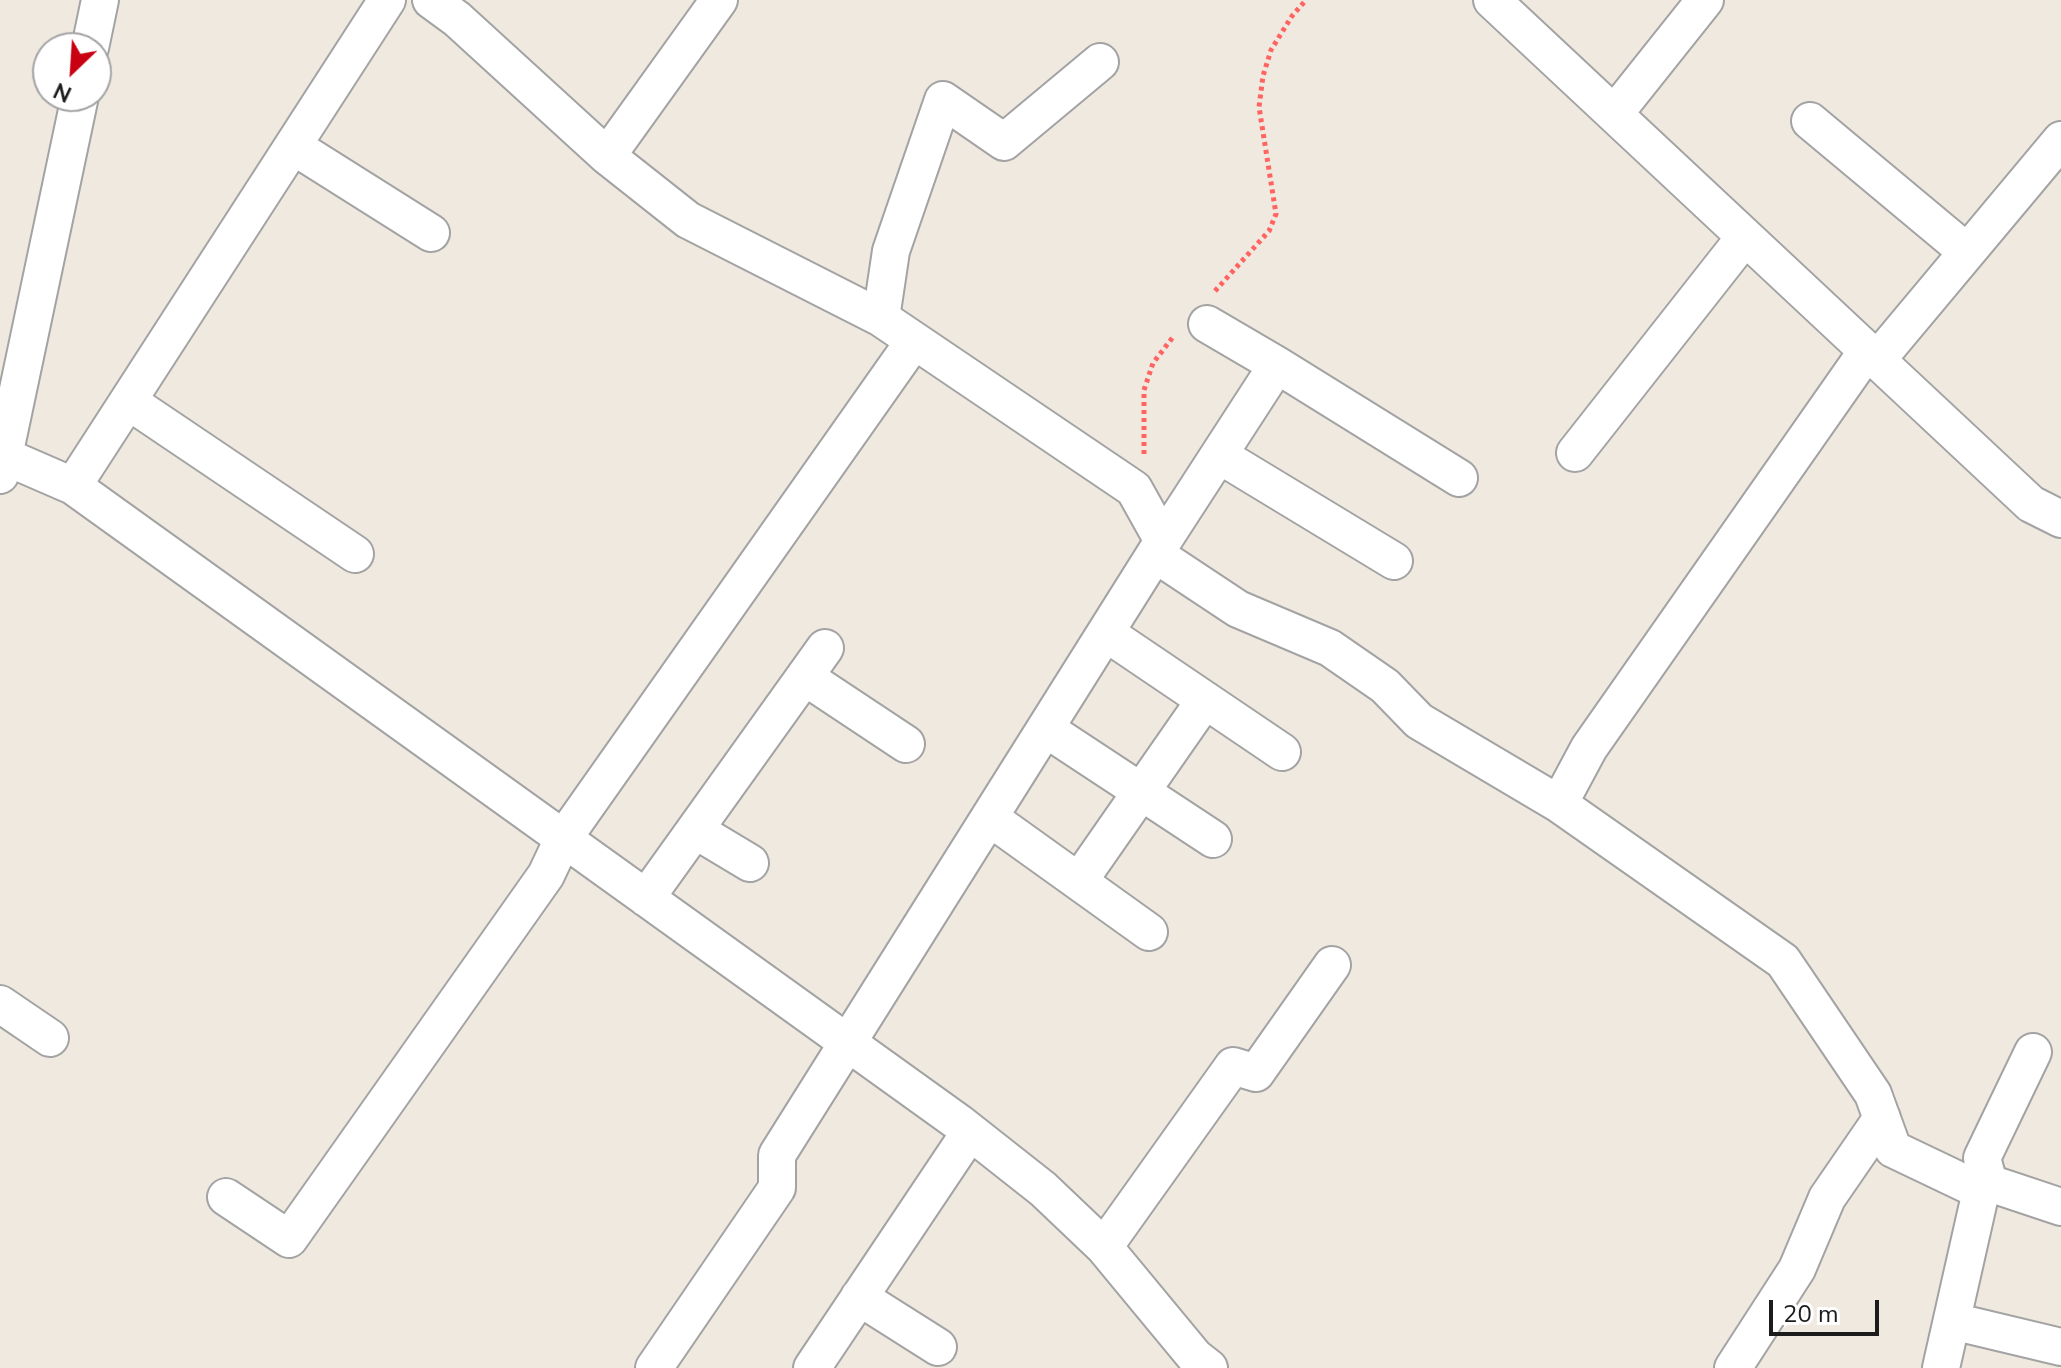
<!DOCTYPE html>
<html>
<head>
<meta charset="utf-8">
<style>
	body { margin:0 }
	#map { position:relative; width:2061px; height:1368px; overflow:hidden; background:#efe9e0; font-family:"Nunito Sans",sans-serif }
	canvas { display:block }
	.north { position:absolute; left:32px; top:32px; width:80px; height:80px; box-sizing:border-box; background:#fff; border:2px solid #a4a4a4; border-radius:50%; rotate:205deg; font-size:22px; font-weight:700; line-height:32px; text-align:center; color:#1c1c1c }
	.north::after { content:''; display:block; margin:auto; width:28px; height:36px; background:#c80011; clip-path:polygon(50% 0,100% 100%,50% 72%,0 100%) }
	.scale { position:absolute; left:1769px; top:1300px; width:110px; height:36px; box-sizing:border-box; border:4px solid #1c1c1c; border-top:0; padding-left:10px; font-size:24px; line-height:28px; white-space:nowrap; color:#1c1c1c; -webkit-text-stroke:6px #fff; paint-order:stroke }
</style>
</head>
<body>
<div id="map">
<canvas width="2061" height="1368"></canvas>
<div class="north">N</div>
<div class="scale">20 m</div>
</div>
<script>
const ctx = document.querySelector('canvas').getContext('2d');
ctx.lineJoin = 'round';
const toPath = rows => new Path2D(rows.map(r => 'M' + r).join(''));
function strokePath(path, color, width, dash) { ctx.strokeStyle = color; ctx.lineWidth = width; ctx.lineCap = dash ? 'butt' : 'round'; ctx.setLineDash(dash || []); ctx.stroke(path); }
const street = toPath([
	[431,0,457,19,607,156,688,220,881,318,1134,489,1163,541,777,1155,777,1188,654,1368],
	[1492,0,2031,504,2061,519],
	[90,48,100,0],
	[1615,113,1705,0],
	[1810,121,1967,252],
	[293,146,431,233],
	[607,156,719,0],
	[881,318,891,251,943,100,1004,142,1100,62],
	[1877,360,2061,140],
	[1277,365,1459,478],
	[128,401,355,554],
	[1575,453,1745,237],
	[1219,455,1394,561],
	[4,456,73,486,958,1122,1043,1189,1104,1247,1195,1357,1209,1368],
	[0,475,80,96],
	[73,486,387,0],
	[1163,541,1277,365,1207,324],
	[1155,554,1238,609,1330,648,1385,686,1419,721,1559,804,1783,961,1873,1094,1893,1149,1981,1191],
	[1106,633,1282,752],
	[805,677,906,744],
	[1046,729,1213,839],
	[1559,804,1589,748,1867,351],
	[990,818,1149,932],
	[695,830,750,863],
	[1079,881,1205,700],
	[646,898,825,648],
	[0,1004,50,1038],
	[1989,1183,1982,1158,2033,1052],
	[226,1197,289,1239,546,875,563,839,914,341],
	[1104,1247,1233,1066,1256,1073,1332,965],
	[859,1297,938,1347],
	[1952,1321,2061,1347],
	[812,1368,970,1132],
	[1733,1368,1797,1269,1827,1198,1882,1118],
	[1941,1368,1981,1191,1989,1183,2061,1207]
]);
strokePath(street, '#a3a3a3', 40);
strokePath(toPath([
	[1215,291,1269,231,1276,214,1259,107,1263,76,1271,50,1292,16,1306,0],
	[1144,454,1144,390,1153,363,1173,337]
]), '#ff6461', 5, [4, 4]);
strokePath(street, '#fff', 36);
</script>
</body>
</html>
